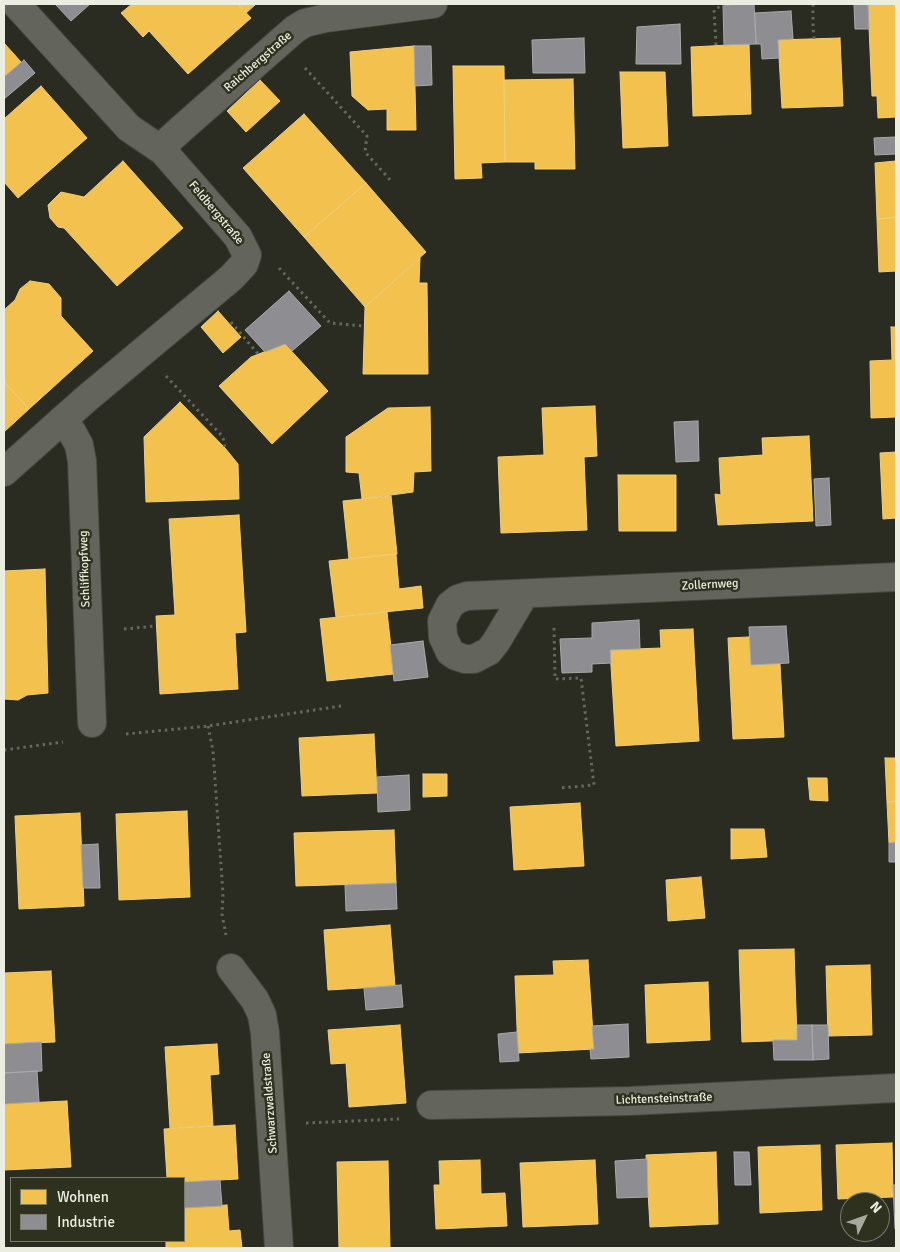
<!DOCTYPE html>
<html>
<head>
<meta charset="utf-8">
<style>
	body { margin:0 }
	#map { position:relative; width:900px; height:1252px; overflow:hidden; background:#2a2c22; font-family:Signika,sans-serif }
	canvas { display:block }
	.frame { position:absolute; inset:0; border:5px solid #eaede0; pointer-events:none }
	.legend { position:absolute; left:10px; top:1177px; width:175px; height:65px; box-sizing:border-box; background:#2e311d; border:1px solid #797c6b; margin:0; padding:6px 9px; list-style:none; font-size:15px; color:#eaede0 }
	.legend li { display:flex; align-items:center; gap:10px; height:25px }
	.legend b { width:25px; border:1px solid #797c6b }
	.north { position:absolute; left:840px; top:1192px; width:50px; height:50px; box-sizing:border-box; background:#2e311d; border:1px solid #797c6b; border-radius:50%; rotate:48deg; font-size:14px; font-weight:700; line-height:20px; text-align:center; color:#eaede0 }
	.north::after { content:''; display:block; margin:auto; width:18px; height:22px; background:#a7a99e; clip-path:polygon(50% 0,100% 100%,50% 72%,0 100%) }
</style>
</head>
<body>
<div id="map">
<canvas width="900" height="1252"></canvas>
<div class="frame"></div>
<ul class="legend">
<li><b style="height:14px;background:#f2c14e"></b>Wohnen</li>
<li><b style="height:14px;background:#8d8d92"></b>Industrie</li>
</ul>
<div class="north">N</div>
</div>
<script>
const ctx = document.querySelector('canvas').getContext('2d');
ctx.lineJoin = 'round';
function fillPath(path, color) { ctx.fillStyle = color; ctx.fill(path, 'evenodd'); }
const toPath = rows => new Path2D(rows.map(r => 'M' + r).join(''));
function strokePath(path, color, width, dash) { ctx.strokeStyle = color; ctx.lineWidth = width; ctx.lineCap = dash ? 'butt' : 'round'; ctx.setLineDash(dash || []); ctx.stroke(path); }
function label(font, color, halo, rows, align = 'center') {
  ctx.font = font + ' Signika,sans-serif'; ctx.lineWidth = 5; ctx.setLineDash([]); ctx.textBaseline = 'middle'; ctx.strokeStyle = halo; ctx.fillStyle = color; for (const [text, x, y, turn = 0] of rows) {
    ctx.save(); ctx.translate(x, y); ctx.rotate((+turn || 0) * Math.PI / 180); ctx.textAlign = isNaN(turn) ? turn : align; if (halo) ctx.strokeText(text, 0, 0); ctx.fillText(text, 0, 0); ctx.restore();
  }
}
const homes = toPath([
	[132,4,238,4,251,18,188,74,149,31,143,37,121,13,132,4],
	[238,4,256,4,246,13,238,4],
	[868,4,896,4,896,117,878,118,877,96,872,96,868,4],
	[840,38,843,106,782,108,778,40,840,38],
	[4,43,21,62,4,77,4,43],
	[749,44,751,114,693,116,691,47,749,44],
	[414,46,416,130,387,130,387,109,368,110,352,96,350,52,414,46],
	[453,66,504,66,505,162,481,163,482,178,455,179,453,66],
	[620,72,665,72,668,146,623,148,620,72],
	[573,79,575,169,535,169,535,162,505,162,504,80,573,79],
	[260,80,280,101,246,132,227,111,260,80],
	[41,86,87,138,18,198,4,182,4,119,41,86],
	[304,114,366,183,304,237,243,168,304,114],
	[123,161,183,228,117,286,64,228,58,227,50,218,48,205,61,192,84,197,123,161],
	[896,161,896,217,877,219,875,163,896,161],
	[366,183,426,252,365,307,304,237,366,183],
	[896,217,896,271,879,272,877,219,896,217],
	[420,258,419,283,427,283,428,374,363,374,365,307,420,258],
	[30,281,49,284,61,298,61,316,93,351,29,409,4,382,4,310,15,300,20,289,30,281],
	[218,311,241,337,223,353,201,327,218,311],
	[891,327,896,327,896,417,871,418,870,361,892,360,891,327],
	[285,344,328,391,272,444,219,386,251,357,285,344],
	[4,382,29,409,4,432,4,382],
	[180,402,225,448,238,464,239,499,146,502,144,437,180,402],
	[595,406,597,456,584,457,587,530,501,533,498,457,544,455,542,408,595,406],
	[430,407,431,471,414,472,413,492,362,499,359,473,346,472,346,437,388,408,430,407],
	[809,436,813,521,718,525,715,494,721,495,719,458,763,455,762,438,809,436],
	[896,452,896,518,883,519,880,453,896,452],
	[618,475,676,475,676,531,619,531,618,475],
	[391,496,397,554,349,559,343,501,391,496],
	[239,515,246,632,235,633,238,689,160,694,156,616,175,615,169,519,239,515],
	[396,554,399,589,421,586,423,608,336,617,329,561,396,554],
	[45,569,48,693,27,695,18,700,4,699,4,571,45,569],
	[387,612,394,674,327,681,320,619,387,612],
	[693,629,699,741,616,746,610,650,661,648,660,630,693,629],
	[749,637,751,665,780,664,784,737,733,739,728,638,749,637],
	[374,734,377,793,302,796,299,738,374,734],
	[885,758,896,758,896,801,887,802,885,758],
	[423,774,447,774,447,796,423,797,423,774],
	[808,778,827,778,828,801,810,800,808,778],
	[896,801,896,842,889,843,887,802,896,801],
	[580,803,584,866,514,870,510,807,580,803],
	[187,811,190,897,119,900,116,814,187,811],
	[80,813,84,906,19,909,15,816,80,813],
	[731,829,764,829,767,857,731,859,731,829],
	[394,830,396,883,296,886,294,833,394,830],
	[701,877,705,918,668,921,666,880,701,877],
	[390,925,395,986,328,990,324,930,390,925],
	[794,949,797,1040,742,1042,739,950,794,949],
	[588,960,594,1049,518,1053,515,976,554,975,553,961,588,960],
	[870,965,872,1035,828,1036,826,966,870,965],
	[51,971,55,1042,4,1044,4,973,51,971],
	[708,982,710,1040,647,1043,645,985,708,982],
	[400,1025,406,1103,349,1107,346,1063,331,1064,328,1030,400,1025],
	[217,1044,219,1074,210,1075,213,1126,170,1128,165,1047,217,1044],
	[67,1101,71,1167,4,1170,4,1104,67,1101],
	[235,1125,238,1179,184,1182,184,1178,167,1178,164,1129,235,1125],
	[892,1143,893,1197,838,1199,836,1145,892,1143],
	[820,1145,822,1210,760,1213,758,1147,820,1145],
	[716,1152,718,1224,650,1227,646,1155,716,1152],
	[480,1160,481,1194,505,1193,507,1226,436,1229,434,1185,440,1185,439,1161,480,1160],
	[595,1160,598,1224,523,1227,520,1163,595,1160],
	[388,1161,390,1248,339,1248,337,1162,388,1161],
	[227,1205,229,1231,240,1230,242,1248,166,1248,166,1241,184,1241,184,1208,227,1205]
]);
fillPath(homes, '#f2c14e');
strokePath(homes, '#f0ce7a', 1);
const industry = toPath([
	[55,4,90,4,71,21,55,4],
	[754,4,756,44,724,45,723,5,754,4],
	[854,4,868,4,869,29,855,29,854,4],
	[791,11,793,39,778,40,779,58,762,59,761,44,756,44,755,13,791,11],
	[680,24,681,64,636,64,637,27,680,24],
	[584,38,585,73,533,73,532,40,584,38],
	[414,46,431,46,432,85,415,86,414,46],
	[24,60,35,73,4,99,4,77,24,60],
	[896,137,896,154,875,155,874,138,896,137],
	[289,291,321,326,292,351,285,344,265,352,245,330,289,291],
	[698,421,699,461,676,462,674,422,698,421],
	[829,478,831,525,816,526,814,479,829,478],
	[639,620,640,649,610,650,611,663,592,664,592,672,562,673,560,639,592,638,592,623,639,620],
	[786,626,789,663,751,665,749,627,786,626],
	[423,641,428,677,394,681,390,645,423,641],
	[409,775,410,810,378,812,377,777,409,775],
	[896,842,896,862,889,862,889,843,896,842],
	[98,844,100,888,83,888,81,845,98,844],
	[396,883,397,909,346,911,345,885,396,883],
	[401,985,403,1007,366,1010,364,988,401,985],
	[628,1024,629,1057,591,1059,590,1049,594,1049,592,1026,628,1024],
	[797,1025,812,1025,813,1060,774,1060,773,1040,797,1040,797,1025],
	[812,1025,828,1025,829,1059,813,1060,812,1025],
	[517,1032,519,1061,500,1062,498,1034,517,1032],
	[41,1042,42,1071,4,1073,4,1044,41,1042],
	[37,1071,39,1102,4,1104,4,1073,37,1071],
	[734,1152,749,1152,751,1185,735,1185,734,1152],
	[647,1159,648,1197,617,1198,615,1161,647,1159],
	[220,1180,222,1206,184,1208,184,1182,220,1180],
	[893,1185,896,1185,896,1228,895,1229,893,1185]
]);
fillPath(industry, '#8d8d92');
strokePath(industry, '#a9aaa9', 1);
const minor = toPath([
	[163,151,169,140,180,130,295,29,305,23,326,18,433,4],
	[62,420,72,432,79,445,82,461,92,723],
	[4,472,86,399,231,278,244,264,247,255,238,237,163,151,129,128,16,4],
	[524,595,496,642,489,651,474,659,465,659,456,656,450,652,443,637,442,621,450,605,458,599,467,596,896,577],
	[231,968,255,1000,262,1015,265,1033,279,1248],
	[431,1105,630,1101,896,1088]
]);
strokePath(minor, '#46473e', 30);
strokePath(toPath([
	[813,4,813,26,814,39],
	[716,45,714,10,724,4],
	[305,68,367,136,365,152,392,182],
	[279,268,330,323,363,326],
	[231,322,258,354],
	[166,376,223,437,225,448],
	[554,628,555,679,581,678,594,785,560,788],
	[124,629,156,626],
	[208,726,213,751,223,894,222,914,226,935],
	[126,734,208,726,341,706],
	[4,750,63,742],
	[306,1123,399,1119]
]), '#66675e', 3, [2.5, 4]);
strokePath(minor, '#63655c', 28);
label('12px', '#eaede0', '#2e311d', [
	["Raichbergstraße",258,62,-41],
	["Feldbergstraße",216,213,50],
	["Schliffkopfweg",85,569,-92],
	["Zollernweg",710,585,-3],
	["Lichtensteinstraße",664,1099,-2],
	["Schwarzwaldstraße",270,1103,-94]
]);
</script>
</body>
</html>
